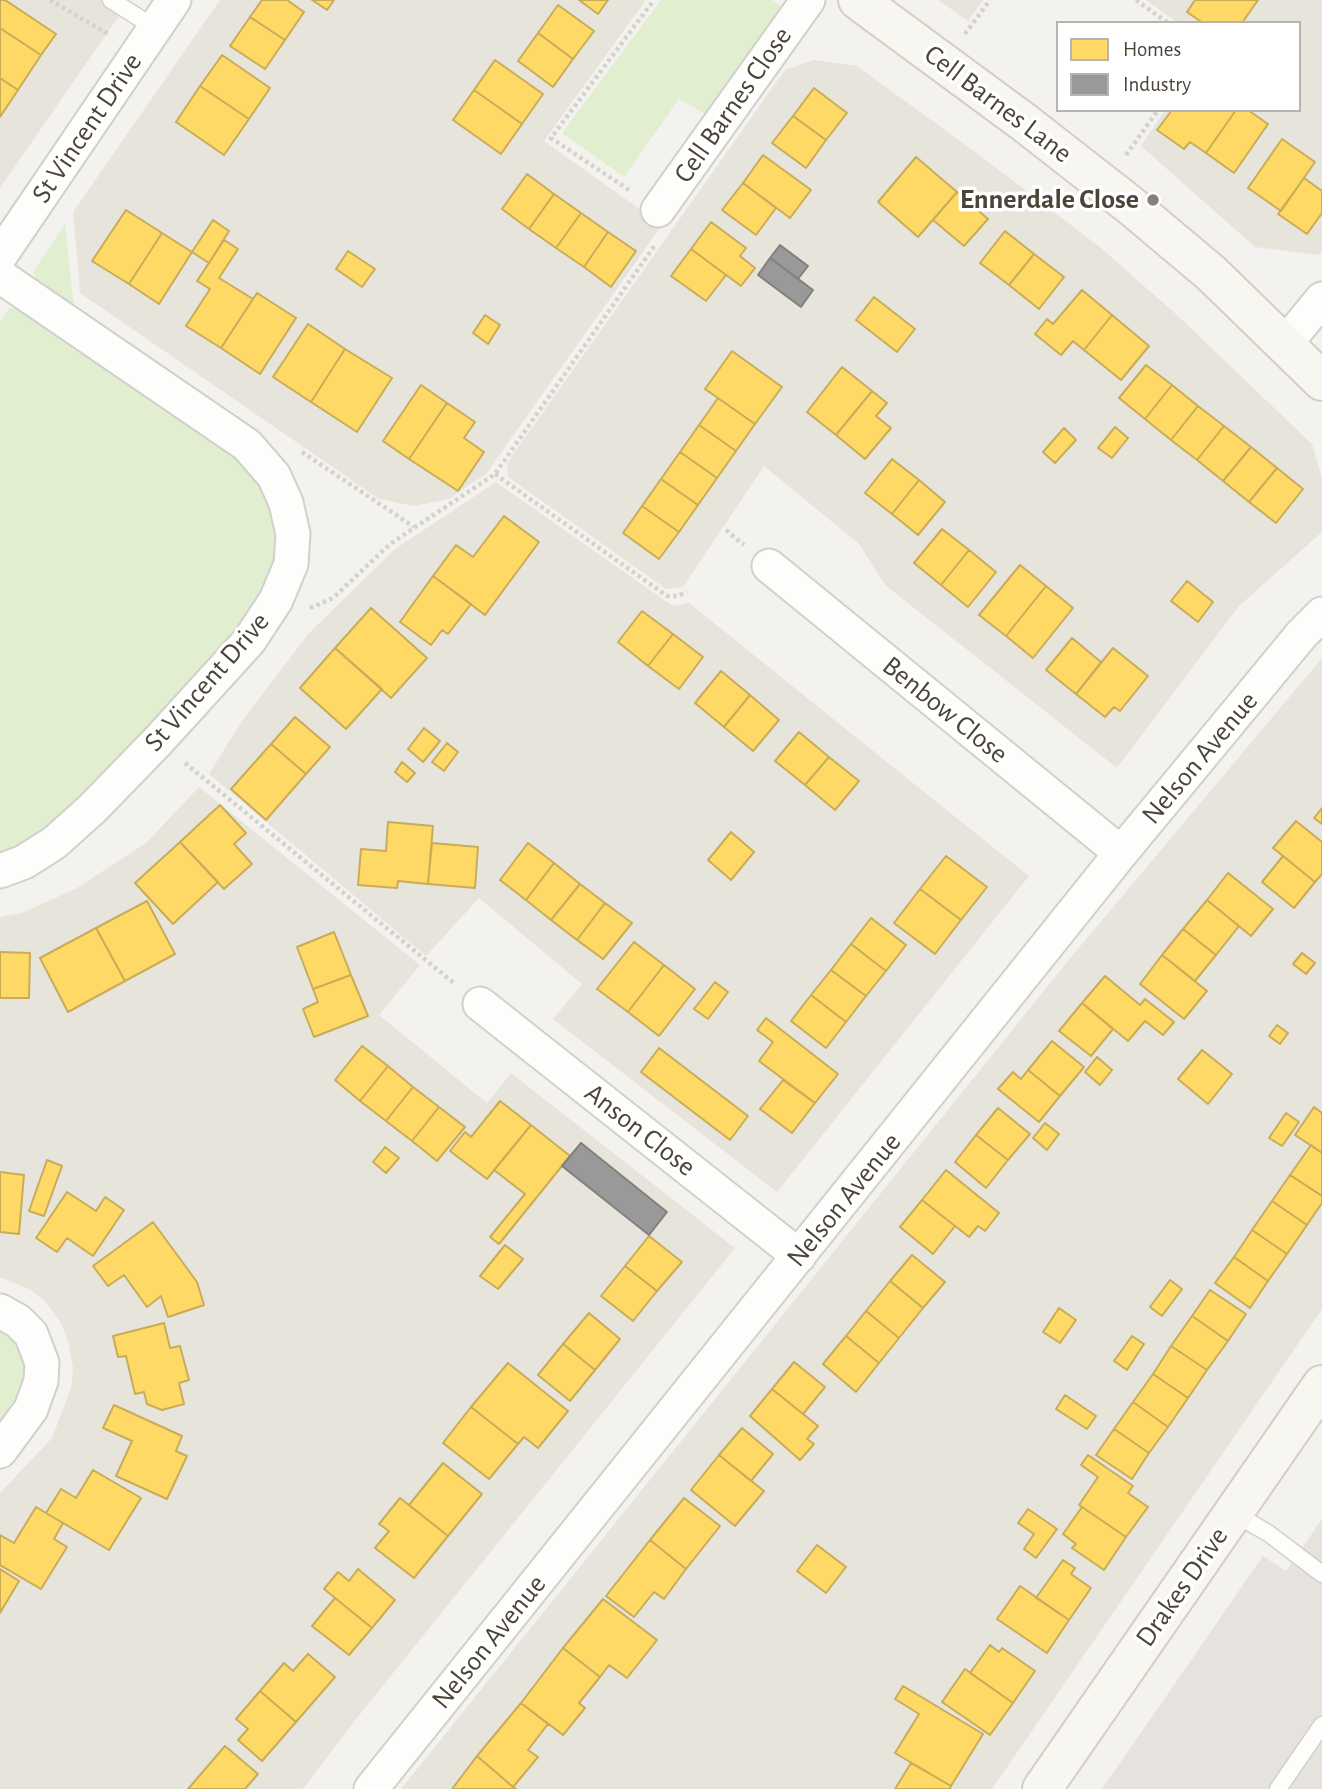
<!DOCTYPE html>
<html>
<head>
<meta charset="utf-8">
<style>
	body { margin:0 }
	#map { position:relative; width:1322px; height:1789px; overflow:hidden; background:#f4f2ee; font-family:"Alegreya Sans",sans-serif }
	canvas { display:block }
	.legend { position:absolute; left:1056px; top:21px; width:245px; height:91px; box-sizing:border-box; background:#fff; border:2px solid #b7b4b0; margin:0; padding:9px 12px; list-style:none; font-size:21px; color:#4b4439 }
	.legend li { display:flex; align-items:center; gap:14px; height:35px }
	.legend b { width:35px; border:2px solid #b7b4b0 }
</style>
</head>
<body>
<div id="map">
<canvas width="1322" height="1789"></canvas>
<ul class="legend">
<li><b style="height:19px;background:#ffd966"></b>Homes</li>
<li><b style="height:19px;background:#999"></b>Industry</li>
</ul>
</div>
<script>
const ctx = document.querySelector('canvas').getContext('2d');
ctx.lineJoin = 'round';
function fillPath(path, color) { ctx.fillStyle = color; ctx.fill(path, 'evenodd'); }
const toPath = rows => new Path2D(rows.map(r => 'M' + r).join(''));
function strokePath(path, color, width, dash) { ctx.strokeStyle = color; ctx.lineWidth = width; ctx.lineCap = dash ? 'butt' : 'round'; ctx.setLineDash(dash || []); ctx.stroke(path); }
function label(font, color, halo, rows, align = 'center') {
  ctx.font = font + ' "Alegreya Sans",sans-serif'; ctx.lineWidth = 7; ctx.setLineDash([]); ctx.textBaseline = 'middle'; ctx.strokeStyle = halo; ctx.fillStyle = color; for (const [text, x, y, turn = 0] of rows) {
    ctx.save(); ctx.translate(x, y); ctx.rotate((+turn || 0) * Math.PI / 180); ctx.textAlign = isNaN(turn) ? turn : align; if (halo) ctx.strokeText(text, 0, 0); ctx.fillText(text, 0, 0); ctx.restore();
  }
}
fillPath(toPath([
	[0,0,130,0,0,188],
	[220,0,646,0,544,141,662,225,486,474,449,499,414,506,379,499,80,293,73,212],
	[938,0,983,0,968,21],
	[1146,0,1322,0,1322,251,1319,255,1255,247,1141,146,1165,110,1299,110,1299,23,1178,23],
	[814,60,857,66,982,157,1101,248,1177,315,1312,444,1322,478,1322,532,1239,606,1117,768,885,585,859,544,764,466,683,587,666,589,508,477,507,463,785,70],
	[496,482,673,606,689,603,1029,876,777,1192,553,1019,582,984,479,898,426,956,209,774,242,721,309,633,395,549],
	[1322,658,1322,1309,992,1789,401,1789,1067,962],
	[199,787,420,965,379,1015,487,1103,511,1073,735,1248,357,1718,303,1789,0,1789,0,1493,52,1438,71,1388,73,1368,69,1344,61,1323,45,1301,29,1289,0,1277,0,917,22,913,77,888,146,843]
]), '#e7e4dc');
fillPath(toPath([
	[661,0,772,0,786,9,709,116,679,99,624,177,562,133],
	[65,224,74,307,38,281,33,272],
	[9,308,26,309,240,459,262,487,275,520,276,552,260,593,242,627,68,816,38,836,0,855,0,321],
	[0,1324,24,1348,27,1382,0,1430]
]), '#e1eecf');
fillPath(toPath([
	[1322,1519,1322,1789,1102,1789,1263,1556,1286,1571]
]), '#e6e3df');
const homes = toPath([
	[0,0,5,0,56,34,41,55,0,28,0,0],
	[262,0,287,0,304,12,285,40,250,17,262,0],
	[312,0,334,0,327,10,312,0],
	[579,0,608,0,598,14,579,0],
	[1195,0,1258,0,1242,23,1203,23,1187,12,1195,0],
	[558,5,594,31,573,59,538,33,558,5],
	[250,17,285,40,265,69,230,46,250,17],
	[0,28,41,55,18,90,0,78,0,28],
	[538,33,573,59,553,87,518,61,538,33],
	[222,55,270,88,249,119,200,86,222,55],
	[495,60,543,94,522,124,474,90,495,60],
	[0,78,18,90,0,117,0,78],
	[200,86,249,119,224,155,176,122,200,86],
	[814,88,847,113,826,140,793,116,814,88],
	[474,90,522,124,501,154,453,120,474,90],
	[1172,110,1236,110,1206,153,1190,142,1184,149,1157,130,1172,110],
	[1236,110,1248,110,1268,124,1234,173,1206,153,1236,110],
	[793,116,826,140,806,168,772,143,793,116],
	[1282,139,1315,162,1281,211,1248,188,1282,139],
	[763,155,811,190,790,218,743,183,763,155],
	[916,157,957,192,918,237,878,202,916,157],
	[527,174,554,194,529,229,502,209,527,174],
	[1304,178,1322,191,1322,213,1307,234,1278,214,1304,178],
	[743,183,776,208,756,235,722,210,743,183],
	[957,192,988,219,964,246,933,220,957,192],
	[554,194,581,213,556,248,529,229,554,194],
	[126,210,162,233,129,284,92,261,126,210],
	[581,213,608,232,584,267,556,248,581,213],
	[213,220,229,231,209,263,192,252,213,220],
	[711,222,746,248,740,256,755,268,741,286,691,249,711,222],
	[1005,231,1034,254,1009,285,980,263,1005,231],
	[608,232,636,251,611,287,584,267,608,232],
	[162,233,192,252,159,304,129,284,162,233],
	[224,240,238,249,219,278,253,299,221,348,186,326,210,289,197,281,224,240],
	[691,249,726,275,706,301,671,276,691,249],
	[348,251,375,269,362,287,336,269,348,251],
	[1034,254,1064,277,1039,309,1009,285,1034,254],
	[1082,290,1112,315,1084,350,1073,341,1061,355,1035,334,1047,319,1053,324,1082,290],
	[257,293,296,318,260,374,221,348,257,293],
	[874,297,915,329,897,352,856,320,874,297],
	[485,315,500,325,488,344,473,333,485,315],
	[1112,315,1149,346,1121,380,1084,350,1112,315],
	[308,324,345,349,311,402,273,377,308,324],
	[345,349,392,378,357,432,311,402,345,349],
	[732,351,782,387,755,424,705,389,732,351],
	[1146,365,1172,385,1145,419,1119,398,1146,365],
	[842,367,872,391,836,435,807,412,842,367],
	[421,385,447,403,409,459,383,441,421,385],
	[1172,385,1198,406,1171,440,1145,419,1172,385],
	[872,391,887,403,876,416,891,428,865,459,836,435,872,391],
	[718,398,755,424,736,451,699,425,718,398],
	[447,403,475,422,464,438,484,452,458,491,409,459,447,403],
	[1198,406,1224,426,1197,460,1171,440,1198,406],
	[699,425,736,451,717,478,680,452,699,425],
	[1224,426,1251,447,1223,481,1197,460,1224,426],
	[1115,427,1128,438,1112,458,1098,448,1115,427],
	[1064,428,1076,440,1055,463,1043,452,1064,428],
	[1251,447,1277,468,1249,502,1223,481,1251,447],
	[680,452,717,478,698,505,661,479,680,452],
	[892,459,919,480,892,514,865,493,892,459],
	[1277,468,1303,489,1276,523,1249,502,1277,468],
	[661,479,698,505,679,532,642,506,661,479],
	[919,480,945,502,918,535,892,514,919,480],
	[642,506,679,532,659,559,623,533,642,506],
	[504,516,539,542,485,615,433,576,456,545,473,557,504,516],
	[942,529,969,550,941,585,914,563,942,529],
	[969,550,996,572,968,607,941,585,969,550],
	[1020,565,1046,586,1006,636,979,615,1020,565],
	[433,576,471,604,448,634,442,630,431,645,400,622,433,576],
	[1187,581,1213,602,1198,622,1171,601,1187,581],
	[1046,586,1073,608,1033,658,1006,636,1046,586],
	[371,608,427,658,391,698,335,648,371,608],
	[642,611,673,634,648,666,618,642,642,611],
	[673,634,703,657,679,689,648,666,673,634],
	[1072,638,1101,662,1076,694,1046,670,1072,638],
	[335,648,382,689,346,729,300,688,335,648],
	[1113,648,1148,676,1120,711,1114,707,1105,717,1076,694,1113,648],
	[721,671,750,695,724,727,695,703,721,671],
	[750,695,779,720,753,751,724,727,750,695],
	[295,717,330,747,306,774,271,744,295,717],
	[424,728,440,741,423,762,408,749,424,728],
	[799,732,829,757,805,785,775,761,799,732],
	[447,743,458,752,444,771,432,762,447,743],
	[271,744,306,774,266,820,231,789,271,744],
	[829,757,859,781,835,810,805,785,829,757],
	[402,762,415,773,407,782,395,772,402,762],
	[220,805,246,833,234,844,252,864,224,889,180,842,220,805],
	[1322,808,1322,824,1314,818,1322,808],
	[1296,821,1322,842,1322,874,1315,882,1273,848,1296,821],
	[388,822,433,826,428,884,398,881,397,888,358,885,361,849,386,851,388,822],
	[731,832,754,852,731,880,708,860,731,832],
	[180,842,218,882,173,924,135,883,180,842],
	[432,843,478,847,475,888,428,884,432,843],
	[528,843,554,863,526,900,500,880,528,843],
	[946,856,987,887,961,920,920,889,946,856],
	[1283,856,1315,882,1294,908,1262,882,1283,856],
	[554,863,580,884,551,920,526,900,554,863],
	[1228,873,1273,909,1251,936,1207,900,1228,873],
	[580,884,605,903,577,940,551,920,580,884],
	[920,889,961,920,935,954,894,923,920,889],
	[1207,900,1239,926,1216,955,1183,929,1207,900],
	[147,901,175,954,125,981,96,928,147,901],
	[605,903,632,923,603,959,577,940,605,903],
	[871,918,906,945,886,971,851,944,871,918],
	[96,928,125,981,68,1012,40,958,96,928],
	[1183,929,1216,955,1195,981,1162,955,1183,929],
	[334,932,351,975,313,989,297,947,334,932],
	[634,942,664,965,628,1012,597,989,634,942],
	[851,944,886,971,866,996,831,970,851,944],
	[0,952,30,953,29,998,0,998,0,952],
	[1302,953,1315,963,1306,974,1293,964,1302,953],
	[1162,955,1207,991,1184,1019,1140,984,1162,955],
	[664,965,695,989,659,1036,628,1012,664,965],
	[831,970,866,996,846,1022,811,995,831,970],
	[351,975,368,1016,314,1037,303,1009,318,1002,313,989,351,975],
	[1105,976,1140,1005,1145,999,1174,1022,1163,1035,1145,1021,1128,1041,1082,1003,1105,976],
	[715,982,728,992,708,1019,694,1009,715,982],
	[811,995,846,1022,826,1048,791,1021,811,995],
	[1082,1003,1113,1029,1091,1056,1059,1031,1082,1003],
	[766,1018,838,1074,815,1103,759,1061,773,1042,757,1030,766,1018],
	[1277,1025,1288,1033,1280,1044,1269,1036,1277,1025],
	[1052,1041,1084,1067,1060,1096,1028,1070,1052,1041],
	[362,1046,388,1066,360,1101,335,1080,362,1046],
	[659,1048,748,1116,730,1140,641,1072,659,1048],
	[1202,1050,1232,1074,1208,1104,1178,1079,1202,1050],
	[1097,1057,1112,1070,1100,1085,1085,1072,1097,1057],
	[388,1066,413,1087,386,1121,360,1101,388,1066],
	[1028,1070,1060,1096,1039,1122,998,1089,1013,1072,1021,1079,1028,1070],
	[783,1080,815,1103,792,1133,760,1109,783,1080],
	[413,1087,439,1107,412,1141,386,1121,413,1087],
	[500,1101,531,1125,487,1179,450,1151,465,1132,471,1137,500,1101],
	[439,1107,465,1127,437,1161,412,1141,439,1107],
	[1314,1107,1322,1113,1322,1153,1295,1135,1314,1107],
	[998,1108,1030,1134,1008,1160,976,1135,998,1108],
	[1286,1113,1299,1122,1282,1146,1269,1138,1286,1113],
	[1045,1123,1059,1134,1047,1150,1033,1138,1045,1123],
	[531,1125,570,1156,499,1244,490,1237,525,1194,494,1170,531,1125],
	[976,1135,1008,1160,986,1188,955,1162,976,1135],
	[1311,1145,1322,1153,1322,1196,1290,1175,1311,1145],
	[385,1147,399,1158,386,1173,373,1162,385,1147],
	[47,1160,62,1166,44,1216,29,1211,47,1160],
	[946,1170,999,1213,985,1231,978,1226,969,1237,922,1200,946,1170],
	[0,1172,24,1175,19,1234,0,1232,0,1172],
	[1290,1175,1322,1196,1322,1203,1307,1225,1272,1201,1290,1175],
	[67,1192,96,1211,105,1197,124,1210,93,1256,67,1238,57,1252,36,1238,67,1192],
	[922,1200,955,1226,933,1254,900,1227,922,1200],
	[1272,1201,1307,1225,1287,1254,1252,1230,1272,1201],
	[153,1222,197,1282,204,1305,168,1317,161,1296,147,1307,124,1275,108,1286,93,1266,153,1222],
	[1252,1230,1287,1254,1268,1281,1234,1257,1252,1230],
	[649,1236,682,1262,657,1291,625,1266,649,1236],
	[505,1245,523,1259,498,1289,480,1276,505,1245],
	[912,1255,945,1282,923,1308,890,1281,912,1255],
	[1234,1257,1268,1281,1250,1308,1215,1283,1234,1257],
	[625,1266,657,1291,633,1321,601,1296,625,1266],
	[1170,1280,1182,1289,1162,1316,1150,1307,1170,1280],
	[890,1281,923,1308,899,1338,866,1311,890,1281],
	[1210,1290,1246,1314,1228,1341,1192,1316,1210,1290],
	[1059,1308,1076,1320,1060,1343,1043,1332,1059,1308],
	[866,1311,899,1338,879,1363,846,1336,866,1311],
	[589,1313,620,1339,595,1370,563,1344,589,1313],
	[1192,1316,1228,1341,1207,1370,1171,1346,1192,1316],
	[164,1323,170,1348,180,1346,189,1380,179,1383,184,1404,162,1410,147,1404,144,1392,135,1394,126,1356,118,1357,113,1336,164,1323],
	[846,1336,879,1363,856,1392,823,1364,846,1336],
	[1132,1336,1144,1344,1127,1370,1114,1361,1132,1336],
	[563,1344,595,1370,570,1401,538,1375,563,1344],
	[1171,1346,1207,1370,1188,1398,1153,1374,1171,1346],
	[794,1362,825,1387,803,1414,772,1389,794,1362],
	[508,1363,568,1411,538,1448,524,1437,518,1444,471,1407,508,1363],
	[1153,1374,1188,1398,1168,1427,1133,1402,1153,1374],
	[772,1389,818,1426,807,1439,814,1444,800,1460,750,1416,772,1389],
	[1065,1395,1096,1416,1087,1429,1056,1409,1065,1395],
	[1133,1402,1168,1427,1149,1453,1114,1429,1133,1402],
	[114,1405,182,1436,176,1451,187,1456,167,1499,116,1476,132,1441,103,1428,114,1405],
	[471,1407,518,1444,489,1479,443,1443,471,1407],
	[742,1428,773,1454,751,1481,719,1455,742,1428],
	[1114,1429,1149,1453,1132,1479,1096,1455,1114,1429],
	[719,1455,764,1491,735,1526,691,1490,719,1455],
	[1088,1455,1133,1486,1128,1493,1148,1507,1126,1537,1079,1505,1098,1477,1081,1465,1088,1455],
	[443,1463,482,1494,448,1536,409,1505,443,1463],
	[93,1470,141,1498,109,1550,46,1513,61,1489,76,1498,93,1470],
	[400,1498,448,1536,414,1578,375,1548,389,1531,379,1524,400,1498],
	[684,1498,720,1526,686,1569,650,1540,684,1498],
	[36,1507,63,1523,54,1539,67,1547,41,1589,0,1565,0,1535,14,1543,36,1507],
	[1082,1507,1126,1537,1104,1570,1072,1548,1076,1544,1063,1534,1082,1507],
	[1028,1509,1057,1529,1036,1558,1024,1549,1034,1534,1018,1523,1028,1509],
	[650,1540,686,1569,664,1599,654,1592,634,1617,606,1596,650,1540],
	[817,1545,846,1567,826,1593,797,1571,817,1545],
	[1063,1560,1075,1568,1071,1574,1091,1588,1069,1620,1036,1598,1063,1560],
	[0,1569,19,1581,0,1613,0,1569],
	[358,1569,395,1600,372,1628,324,1589,338,1572,349,1581,358,1569],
	[1020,1586,1069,1620,1047,1653,997,1619,1020,1586],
	[335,1598,372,1628,349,1655,312,1626,335,1598],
	[603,1599,657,1640,627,1678,609,1665,600,1677,563,1648,603,1599],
	[990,1645,999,1652,1002,1648,1035,1671,1013,1703,970,1673,990,1645],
	[563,1648,600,1677,579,1703,585,1708,563,1735,521,1703,563,1648],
	[308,1654,335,1677,296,1722,260,1691,284,1663,293,1671,308,1654],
	[965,1669,1013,1703,990,1735,942,1702,965,1669],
	[903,1686,983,1734,951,1786,895,1753,919,1714,895,1699,903,1686],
	[260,1691,296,1722,262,1761,238,1740,248,1729,236,1719,260,1691],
	[521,1703,548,1724,528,1750,538,1757,513,1787,477,1756,521,1703],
	[225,1746,258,1774,245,1789,188,1789,225,1746],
	[477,1756,513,1787,516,1789,452,1789,477,1756],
	[911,1763,951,1786,950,1789,895,1789,911,1763]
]);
fillPath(homes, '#ffd966');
strokePath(homes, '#c9ac58', 2);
const industry = toPath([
	[780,245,808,266,798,279,770,258,780,245],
	[770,258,813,290,801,307,758,275,770,258],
	[581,1143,667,1212,649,1235,562,1166,581,1143]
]);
fillPath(industry, '#999');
strokePath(industry, '#82807c', 2);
const lane = toPath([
	[111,0,155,28],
	[1233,1513,1268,1533,1322,1574],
	[1278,1789,1322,1725]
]);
const street = toPath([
	[658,210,808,0],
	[0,256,174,0],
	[0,276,247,445,274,476,286,503,293,534,291,564,276,600,249,641,158,741,92,809,54,843,24,862,0,871],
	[1285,344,1322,299],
	[769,566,1121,853],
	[480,1004,799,1256],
	[0,1311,18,1321,31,1334,42,1363,41,1381,31,1409,0,1451],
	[371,1789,1121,853,1302,634,1322,614]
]);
const secondary = toPath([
	[858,0,1025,123,1130,205,1211,273,1322,381],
	[1042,1789,1322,1385]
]);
strokePath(lane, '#d2d0cb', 19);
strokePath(street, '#d2d0cb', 37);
strokePath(secondary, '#d3cfc5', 42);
strokePath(toPath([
	[50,0,108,34],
	[1136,0,1168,23],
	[965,34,990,0],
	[1126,155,1158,110],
	[629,190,551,138,654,0],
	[302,452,414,527],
	[495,474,667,596,677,596,687,592],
	[726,530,744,545],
	[310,608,333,598,390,544,495,474,655,245],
	[185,763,455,984]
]), '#d3d2cc', 4.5, [3.5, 3.5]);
strokePath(lane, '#fdfdfc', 16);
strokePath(street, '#fdfdfc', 33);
strokePath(secondary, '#f7f6f1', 38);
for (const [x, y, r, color] of [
	[1153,200,7,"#868178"]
]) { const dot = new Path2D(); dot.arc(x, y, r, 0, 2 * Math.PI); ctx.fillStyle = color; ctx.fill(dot); strokePath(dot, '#fff', 2.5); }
label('28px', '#4b4439', '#fff', [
	["Cell Barnes Lane",998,104,37],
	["Cell Barnes Close",733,105,-55],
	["St Vincent Drive",87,128,-56],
	["St Vincent Drive",207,682,-49],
	["Benbow Close",945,710,39],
	["Nelson Avenue",1200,758,-50],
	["Anson Close",640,1130,38],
	["Nelson Avenue",844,1200,-51],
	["Drakes Drive",1182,1587,-55],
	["Nelson Avenue",489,1642,-51]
]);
label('bold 28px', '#4b4439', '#fff', [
	["Ennerdale Close",1139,200]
], 'right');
</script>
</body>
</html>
